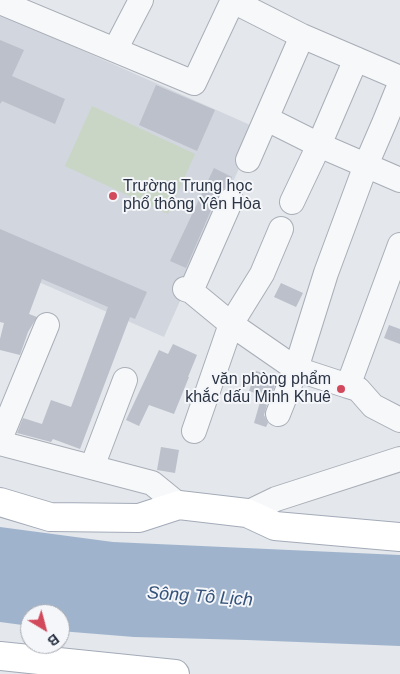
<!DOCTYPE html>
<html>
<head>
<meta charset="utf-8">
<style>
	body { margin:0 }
	#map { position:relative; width:400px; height:674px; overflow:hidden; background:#e4e7ec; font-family:Helvetica,sans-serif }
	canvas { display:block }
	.north { position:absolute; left:20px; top:604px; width:50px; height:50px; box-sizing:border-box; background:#f4f6f9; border:1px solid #a4a8b1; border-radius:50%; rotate:143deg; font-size:14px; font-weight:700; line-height:20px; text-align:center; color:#2b3445 }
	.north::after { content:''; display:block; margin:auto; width:18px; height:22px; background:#d1495b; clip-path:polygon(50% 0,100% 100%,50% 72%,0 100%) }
</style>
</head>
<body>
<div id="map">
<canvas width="400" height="674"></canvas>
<div class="north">B</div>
</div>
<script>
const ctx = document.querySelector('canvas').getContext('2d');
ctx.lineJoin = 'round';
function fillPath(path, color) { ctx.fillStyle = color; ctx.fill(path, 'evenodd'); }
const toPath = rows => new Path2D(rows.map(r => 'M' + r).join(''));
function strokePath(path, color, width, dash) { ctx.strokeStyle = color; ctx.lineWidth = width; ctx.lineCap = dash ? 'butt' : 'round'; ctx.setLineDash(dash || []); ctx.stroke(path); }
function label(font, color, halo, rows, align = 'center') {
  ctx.font = font + ' Helvetica,sans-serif'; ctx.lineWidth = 4; ctx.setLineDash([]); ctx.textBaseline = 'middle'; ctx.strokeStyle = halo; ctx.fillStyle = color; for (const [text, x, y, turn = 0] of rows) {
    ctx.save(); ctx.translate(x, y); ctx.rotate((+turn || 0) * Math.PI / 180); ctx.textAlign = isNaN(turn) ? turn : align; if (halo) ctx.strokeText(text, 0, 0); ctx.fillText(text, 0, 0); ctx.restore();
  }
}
fillPath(toPath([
	[0,14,257,128,164,337,0,265]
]), '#d2d6de');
fillPath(toPath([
	[92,106,195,154,168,214,65,166]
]), '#c9d6c5');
fillPath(toPath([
	[0,527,113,542,400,555,400,646,247,640,134,637,60,631,60,614,30,614,30,626,0,622]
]), '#9fb4cc');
fillPath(toPath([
	[0,40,24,50,12,76,65,99,55,124,2,101,0,104],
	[156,85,215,110,197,151,139,125],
	[214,168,232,177,227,187,223,189,218,194,186,268,170,261],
	[0,229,147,292,135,319,130,317,80,449,53,439,51,442,17,433,23,418,42,424,51,400,71,407,108,307,42,279,29,314,37,317,28,332,20,355,0,350,0,339,4,323,0,322],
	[281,283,303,293,296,307,274,297],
	[389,325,400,329,400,344,384,338],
	[173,344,197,355,188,377,189,377,174,414,149,405,139,426,126,420,159,350,168,354],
	[256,371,278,378,270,398,249,391],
	[260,402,267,405,264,415,268,423,266,427,254,423],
	[161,447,179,450,175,473,157,470]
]), '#bbc0ca');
const minor = toPath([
	[233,1,302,36,400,78],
	[0,2,194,83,233,0],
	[115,50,141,0],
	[267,119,319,145,400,180],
	[248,160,302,36],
	[292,202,319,145,356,59],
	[185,289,191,291,231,324,296,369,348,386,358,389,373,406,400,420],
	[191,291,231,200],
	[348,386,400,245],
	[278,414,296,369,326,273,366,165,385,121,400,84],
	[194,431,231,324,262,274,281,229],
	[0,439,47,325],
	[0,443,152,483,179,505],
	[92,467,125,380],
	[247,513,276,499,400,459]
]);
const major = toPath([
	[0,502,50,517,139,518,179,505,247,513,275,526,400,537],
	[0,656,175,674]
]);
strokePath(minor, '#a9aeb7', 26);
strokePath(major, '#a3abb8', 30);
strokePath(minor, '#f7f8fa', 24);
strokePath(major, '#fff', 28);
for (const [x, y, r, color] of [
	[113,196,5,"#d1495b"],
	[341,389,5,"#d1495b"]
]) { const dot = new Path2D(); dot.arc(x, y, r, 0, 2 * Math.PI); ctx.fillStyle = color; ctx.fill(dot); strokePath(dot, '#f4f6f9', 2); }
label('16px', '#2b3445', '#f4f6f9', [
	["Trường Trung học",123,187],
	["phổ thông Yên Hòa",123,205],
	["văn phòng phẩm",331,380,"right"],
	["khắc dấu Minh Khuê",331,398,"right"]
], 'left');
label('italic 18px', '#34527a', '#f4f6f9', [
	["Sông Tô Lịch",200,597,4]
]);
</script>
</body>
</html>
